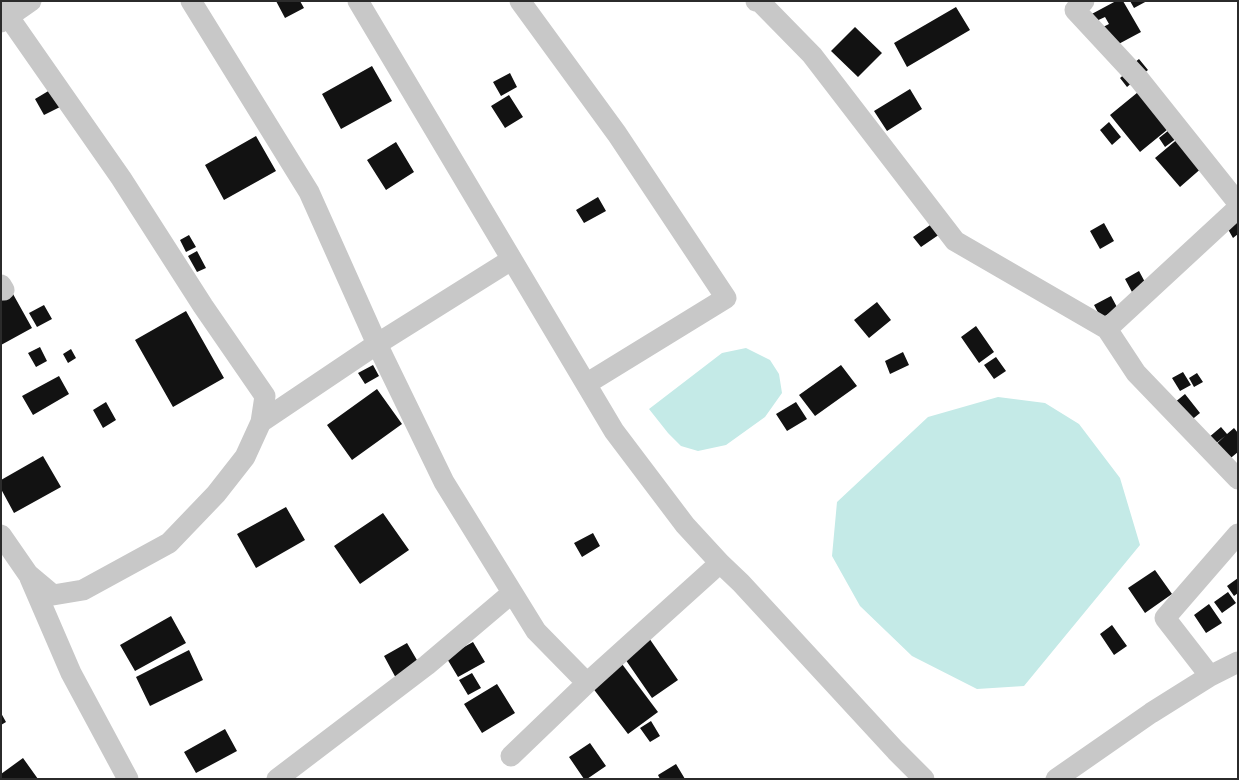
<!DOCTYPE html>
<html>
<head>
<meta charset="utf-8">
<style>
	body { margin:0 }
	#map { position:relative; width:1239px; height:780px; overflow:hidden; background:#fff; font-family:Raleway,sans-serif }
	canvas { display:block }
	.frame { position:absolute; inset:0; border:2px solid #2b2b2b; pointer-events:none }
</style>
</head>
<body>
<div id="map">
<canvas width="1239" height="780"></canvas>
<div class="frame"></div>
</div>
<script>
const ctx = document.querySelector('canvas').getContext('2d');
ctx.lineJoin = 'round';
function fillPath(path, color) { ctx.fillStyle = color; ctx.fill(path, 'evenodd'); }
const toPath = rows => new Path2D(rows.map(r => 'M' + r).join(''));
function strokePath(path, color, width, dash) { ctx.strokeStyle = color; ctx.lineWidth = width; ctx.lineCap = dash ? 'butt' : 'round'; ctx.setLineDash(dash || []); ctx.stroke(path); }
fillPath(toPath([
	[746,348,770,360,779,374,782,393,765,417,726,445,698,451,681,446,668,433,649,409,722,353],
	[998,397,1045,403,1079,424,1120,478,1140,545,1024,686,977,689,912,656,860,606,832,556,837,502,928,417]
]), '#c4eae7');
fillPath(toPath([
	[276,1,300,1,304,8,285,18],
	[1116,1,1123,1,1141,32,1113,47,1103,27,1109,24,1105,17,1092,23,1088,16],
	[1130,1,1147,1,1134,8],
	[956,7,970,30,907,67,894,43],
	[855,27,882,53,858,77,831,51],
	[1139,59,1148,70,1139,77,1130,66],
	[372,66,392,101,341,129,322,94],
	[1127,72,1134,81,1127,87,1120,78],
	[510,73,517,87,501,96,493,82],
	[1143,88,1173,125,1140,152,1110,115],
	[910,89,922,109,887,131,874,111],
	[50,90,60,107,44,115,35,99],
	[509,95,523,117,505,128,491,106],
	[1109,122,1121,137,1112,145,1100,130],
	[1174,126,1181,135,1165,147,1159,138],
	[256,136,276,171,224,200,205,165],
	[1180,137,1204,166,1180,187,1155,158],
	[396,142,414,172,386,190,367,160],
	[598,197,606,211,584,223,576,210],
	[1238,217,1238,234,1233,238,1225,224],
	[933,223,940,234,921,247,913,237],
	[1104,223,1114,241,1100,249,1090,231],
	[189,235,196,247,186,252,180,240],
	[197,251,206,268,197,272,188,256],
	[1139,271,1146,284,1132,292,1125,279],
	[13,294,32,328,1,345,1,301],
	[1111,296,1118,309,1101,318,1094,305],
	[877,302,891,320,869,338,854,320],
	[44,305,52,319,37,327,29,313],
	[186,311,224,378,173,407,135,340],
	[976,326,994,352,979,363,961,337],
	[40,347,47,361,36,367,28,353],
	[71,349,76,358,68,363,63,354],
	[903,352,909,365,890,374,885,361],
	[996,357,1006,371,994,379,984,365],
	[373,365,379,376,365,384,358,373],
	[841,365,857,386,815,416,799,395],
	[1183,372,1191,385,1180,391,1172,378],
	[1197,373,1203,382,1194,387,1189,378],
	[59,376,69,394,33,415,22,396],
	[377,389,402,424,352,460,327,425],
	[1185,394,1200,413,1189,422,1174,403],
	[106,402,116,420,103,428,93,410],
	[796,402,807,419,787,431,776,414],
	[1221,427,1227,434,1234,428,1238,433,1238,452,1227,461,1214,446,1225,436,1214,445,1208,438],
	[43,456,61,487,14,513,1,489,1,480],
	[286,507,305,540,256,568,237,534],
	[383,513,409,550,360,584,334,546],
	[593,533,600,546,582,557,574,543],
	[1155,570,1172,594,1145,613,1128,588],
	[1238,578,1238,593,1234,596,1227,586],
	[1228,592,1236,603,1222,613,1214,602],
	[1209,604,1222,623,1206,633,1194,615],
	[171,616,186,643,135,671,120,645],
	[1112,625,1127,646,1114,655,1100,634],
	[649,638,678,680,652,698,623,656],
	[473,642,485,662,458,677,446,657],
	[407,643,421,667,397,680,384,656],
	[189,650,203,680,150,706,136,677],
	[622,664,658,712,628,734,592,687],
	[472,673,481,688,468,695,459,680],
	[497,684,515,713,482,733,464,704],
	[1,713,6,722,1,725],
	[651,721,660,736,650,742,640,728],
	[225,729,237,751,196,773,184,752],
	[590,743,606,766,587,779,584,779,569,757],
	[23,758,38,779,1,779,1,774],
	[676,764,685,779,660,779,658,775]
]), '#121212');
strokePath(toPath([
	[191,1,309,192,377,344,444,482,536,631,587,683,720,563],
	[358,1,614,431,685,525,720,563,741,583,896,751,924,779],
	[520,1,617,134,726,298,586,384],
	[756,1,760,2,812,55,955,241,1107,329,1238,208],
	[1084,1,1075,10,1139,79,1238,203],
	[1,6,121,178,203,306,265,396,261,422,245,457,216,494,169,543,83,590,53,595,28,574,1,535],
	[1,22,31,1],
	[1,285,4,290],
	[1107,329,1136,373,1238,479],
	[261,422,377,344,511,260],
	[30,578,71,673,128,779],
	[1210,676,1238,662],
	[511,756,587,683],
	[277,779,427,665,512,593],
	[1056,779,1151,713,1210,676,1165,618,1238,534]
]), '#c8c8c8', 21);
</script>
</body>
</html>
